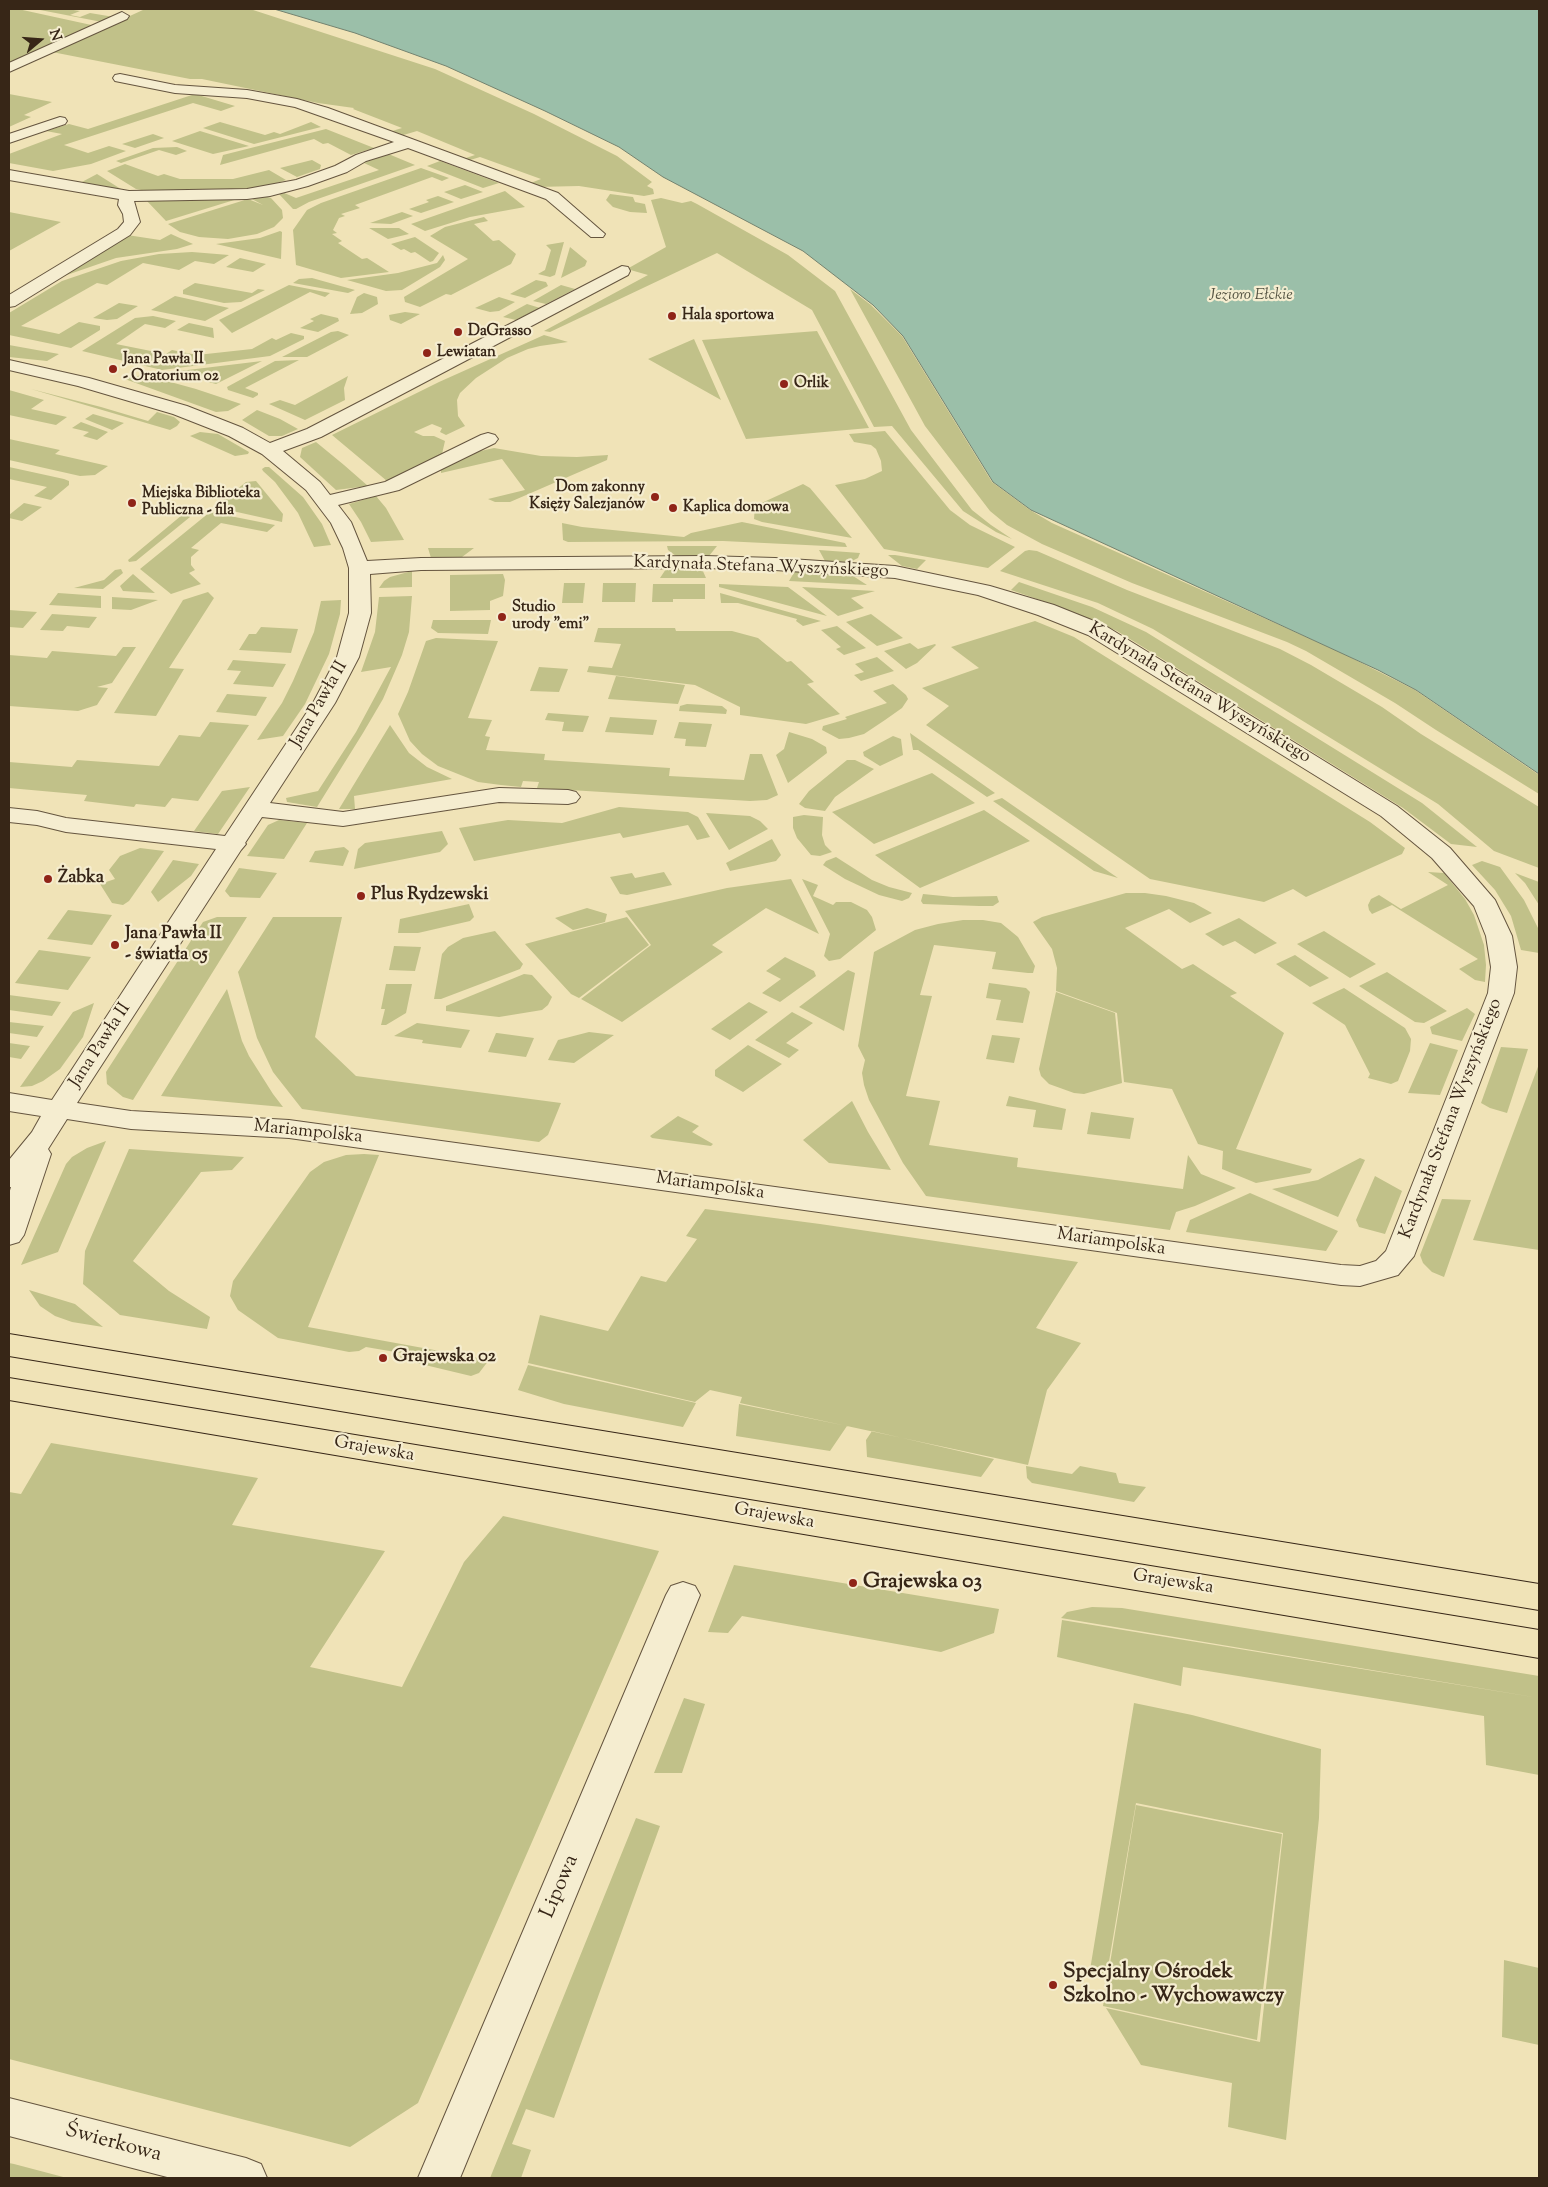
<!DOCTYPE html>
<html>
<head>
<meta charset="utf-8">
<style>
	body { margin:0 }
	#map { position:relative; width:1548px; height:2187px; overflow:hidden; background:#f0e3b7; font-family:"Sorts Mill Goudy",serif }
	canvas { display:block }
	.frame { position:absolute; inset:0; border:10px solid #372617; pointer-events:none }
	.north { position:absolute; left:15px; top:15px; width:50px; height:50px; -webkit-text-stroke:4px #f5edd0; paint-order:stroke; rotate:72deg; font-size:14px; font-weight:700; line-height:20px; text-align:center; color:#372617 }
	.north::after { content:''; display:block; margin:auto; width:18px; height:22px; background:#372617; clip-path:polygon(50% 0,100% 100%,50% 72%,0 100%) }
</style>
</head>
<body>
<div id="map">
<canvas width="1548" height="2187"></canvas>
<div class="frame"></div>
<div class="north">N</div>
</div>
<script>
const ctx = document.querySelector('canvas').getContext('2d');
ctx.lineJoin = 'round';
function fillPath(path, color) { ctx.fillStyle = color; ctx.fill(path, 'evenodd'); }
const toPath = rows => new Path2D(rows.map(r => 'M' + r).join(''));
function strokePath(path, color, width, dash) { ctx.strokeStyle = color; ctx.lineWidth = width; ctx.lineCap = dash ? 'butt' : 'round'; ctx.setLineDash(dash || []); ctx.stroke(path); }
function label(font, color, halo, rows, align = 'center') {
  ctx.font = font + ' "Sorts Mill Goudy",serif'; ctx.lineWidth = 4.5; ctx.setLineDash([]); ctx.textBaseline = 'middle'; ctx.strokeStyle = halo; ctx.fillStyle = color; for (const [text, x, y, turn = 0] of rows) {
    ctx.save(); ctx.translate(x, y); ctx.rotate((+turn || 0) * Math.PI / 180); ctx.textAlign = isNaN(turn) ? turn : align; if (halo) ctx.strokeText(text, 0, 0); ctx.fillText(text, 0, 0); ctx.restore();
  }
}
fillPath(toPath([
	[9,9,18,9,96,26,9,65],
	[35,9,67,9,80,11,70,15,80,17,90,13,114,17,102,22],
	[145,9,250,9,435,69,534,114,617,156,652,182,647,186,653,189,654,194,644,196,579,186,536,187,528,184,541,179,480,157,467,161,463,159,475,155,417,131,400,136,389,132,402,128,353,109,354,108,318,103,202,79,190,79,52,52],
	[9,94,52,102,24,115,31,117,9,127],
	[195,94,235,106,221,111,193,103,64,145,88,153,109,146,126,151,91,164,53,171,9,163,9,154,62,134,46,131,69,124,88,129],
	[220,122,265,135,274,132,280,134,311,122,321,127,254,144,203,128],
	[326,129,374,148,351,155,328,143,323,144,314,139,220,165,223,155],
	[200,131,249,146,213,154,172,141],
	[153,134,164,138,135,148,122,144],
	[177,147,187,151,176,155,159,150,121,163,116,161,153,148],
	[386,153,415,165,309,202,296,209,293,209,278,193,282,192,296,198,379,170,362,162],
	[312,160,321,165,320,169,297,177,280,168],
	[440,161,499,183,483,188,427,166],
	[125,164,158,176,164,174,180,179,233,179,269,170,286,180,265,187,246,189,146,191,136,189,107,171],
	[421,168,449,178,442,181,432,177,355,205,360,208,341,214,345,216,339,218,333,230,337,233,332,234,342,241,338,243,362,259,367,258,389,272,341,278,296,265,293,230,307,210,321,203],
	[97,174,124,191,80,183],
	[465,185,483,192,461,199,444,192],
	[505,191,525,207,470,217,425,231,411,224],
	[610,194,633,197,635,202,645,204,647,213,630,212,613,207,606,200],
	[264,196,271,198,282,210,283,218,274,227,257,234,228,239,199,237,180,232,168,224,248,199,263,205,250,198],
	[438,196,454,202,421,213,409,209,429,202,426,200],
	[244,197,166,221,146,200],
	[661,198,682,203,691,201,697,204,788,255,835,291,911,430,972,510,991,525,1012,539,996,532,963,511,892,426,874,427,812,310,717,253,550,332,544,331,648,275,627,269,666,247,651,200],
	[9,212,61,222,9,251],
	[402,212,413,216,391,224,370,223],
	[484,217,488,221,474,224,493,241,499,240,516,254,511,264,451,295,446,294,420,307,405,302,404,297,468,259,430,236,445,227],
	[369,228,399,228,409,234,388,239],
	[280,231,282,232,281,259,216,244,260,238],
	[171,234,193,244,177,249,116,258,61,277,127,235,160,240],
	[415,237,439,253,433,261,430,262,415,252,411,253,404,249,401,250,391,244],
	[564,242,555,275,550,277,538,274,545,270,551,250,546,245],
	[570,247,587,261,585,266,561,278],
	[192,252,229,255,214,264,195,261,179,270,143,263,107,285,97,283,21,326,59,334,79,322,100,326,100,330,71,348,9,335,9,313,62,281,121,261,159,254],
	[443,255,445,260,440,267,402,290,386,291,347,280,398,273,437,263],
	[240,258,266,264,253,272,226,267],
	[312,278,355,290,348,293,293,283,299,279],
	[536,280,546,282,548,286,525,298,510,294],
	[195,283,252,293,258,289,265,290,241,302,224,303,183,294,183,290],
	[289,285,330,293,325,297,310,292,232,333,219,320],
	[561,285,575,289,546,304,533,301],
	[850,289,871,305,902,336,992,482,1030,510,1052,523,1342,653,1415,690,1539,775,1539,794,1436,730,1395,703,1306,651,1287,642,1132,583,1042,544,1007,525,990,511,925,426],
	[364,293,377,297,378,304,362,313,350,314,357,297],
	[175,296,229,308,205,321,151,310],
	[499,297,515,302,499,311,490,312,475,308],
	[119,303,138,306,117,319,107,320,93,318],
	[527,304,540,308,516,320,503,317],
	[405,312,420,314,401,324,390,320,389,315],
	[321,314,338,318,339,321,318,332,300,328,314,321,310,319],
	[153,316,176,321,165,328,145,324,116,344,166,354,172,350,197,355,252,349,272,338,276,340,291,333,304,336,304,339,270,356,162,370,82,351,135,318],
	[189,323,213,328,214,338,177,330],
	[338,331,349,335,307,357,282,357,331,332],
	[817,331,869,428,746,439,702,340],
	[544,335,568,342,540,346,528,349,507,358,476,378,460,393,457,400,458,416,465,426,446,435,440,432,442,428,432,424,414,432,423,436,434,436,445,441,442,454,387,481,332,435,439,382],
	[694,339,721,400,648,359],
	[9,345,59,354,47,361,9,357],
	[299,360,245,388,258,393,258,395,253,398,228,390,227,387,275,361],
	[262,361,216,384,171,372],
	[145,375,196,389,241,404,228,411,216,412,122,378],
	[348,376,344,388,345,400,305,420,269,404,280,400,295,405],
	[31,389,101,407,148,421,157,412,174,417,180,422,177,426,170,430],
	[9,390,44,400,31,409,67,417,56,425,9,415],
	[257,410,280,419,298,429,282,436,269,436,242,420],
	[93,414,124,423,112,430,85,419],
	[81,422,108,432,97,440,83,436,89,432,72,428],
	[885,431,950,510,970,525,1015,547,988,568,884,549,835,485,865,479,882,471,881,461,876,449,871,445,854,442,849,434],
	[200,432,218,434,249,452,248,454,235,456,190,436],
	[9,439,60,450,55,454,108,466,95,475,80,476,9,460],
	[316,442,344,465,368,486,336,490,300,457,302,448],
	[494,448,541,456,577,457,608,455,607,460,510,502,495,502,488,499,525,490,502,459,441,473,441,469,476,452],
	[9,467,64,479,69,481,69,485,51,500,34,496,47,487,9,479],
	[265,467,269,467,303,497,322,524,331,545,314,547,298,513,275,482,263,471,262,469],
	[256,481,283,514,282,522,219,508,216,506,246,482],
	[803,484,810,488,852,538,762,522,754,519,755,506],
	[376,496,386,508,404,540,371,542,361,522,349,504],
	[24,503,42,507,22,521,9,518,9,515],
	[210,512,275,525,267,532,221,523,191,548,199,550,191,557,191,565,195,570,189,573,201,584,171,594,140,569],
	[188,514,190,517,136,561,129,562,128,560,182,515],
	[742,522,845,543,847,547,723,541,568,542,563,540,562,523,582,527,684,537,691,533],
	[667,546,717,546,709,556,676,556,668,550],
	[428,548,474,548,462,557,431,558],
	[819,550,860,553,858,558,850,562,825,561],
	[1029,550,1037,551,1127,590,1280,649,1311,665,1382,707,1421,734,1539,807,1539,868,1494,851,1438,804,1153,629,1098,603,1000,571,1025,551],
	[888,555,895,555,926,560,917,569,902,566],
	[684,568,702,569,706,578,660,578,666,569],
	[115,570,121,569,123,573,103,589,74,588,104,580],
	[412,571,412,587,379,588,384,581,390,577],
	[795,571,850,574,867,585,789,581],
	[133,574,155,593,123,591,120,586],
	[503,574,505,580,503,596,490,601,490,610,450,611,450,575],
	[1019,582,1092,607,1146,632,1422,803,1477,847,1451,844,1403,808,1117,631,1060,607,1011,590],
	[564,583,585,583,583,603,562,603],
	[603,583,636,583,635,602,602,602],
	[653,584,705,584,705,599,673,599,673,602,652,602],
	[719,584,788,587,827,616,719,587],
	[802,587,875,591,851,598,864,608,838,616],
	[208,592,214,598,169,668,184,669,156,716,114,713,183,600],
	[58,593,101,596,101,608,49,605],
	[720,593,821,621,803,626,796,621,797,619,738,603,721,603],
	[412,596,409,632,402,655,383,699,363,733,317,807,287,802,286,798,318,791,356,732,391,667,361,672,375,632,379,597],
	[112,597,158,600,131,610,112,609],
	[341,600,340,614,329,654,305,704,283,736,257,740,282,703,293,681,314,632,321,601],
	[9,610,37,612,23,628,9,627],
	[52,614,97,617,89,628,67,626,63,631,40,630],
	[871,614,903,638,877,646,846,622],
	[433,620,491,620,488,634,438,633,431,628],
	[1035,621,1074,637,1370,822,1405,848,1402,854,1306,897,1293,889,1264,902,1150,879,926,725,949,706,922,688,979,668,951,647],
	[837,626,866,648,844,655,836,649,841,647,821,630],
	[261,627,298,629,291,653,239,650,249,634,256,634],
	[598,628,675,628,676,631,732,631,758,638,787,662,791,661,814,682,807,684,840,714,806,724,740,715,740,707,695,685,587,672,589,666,612,668,621,644,594,642],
	[436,638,498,641,468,718,492,720,485,736,490,737,486,750,545,754,544,760,670,768,669,776,744,780,750,754,762,754,778,795,767,800,750,801,537,788,539,782,523,781,521,787,501,785,478,782,438,766,422,754,410,741,398,714,408,692,426,641],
	[910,643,918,649,935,644,936,645,917,663,906,669,884,651],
	[123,647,136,647,112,683,97,687,108,688,97,705,78,711,9,706,9,655,47,658,52,651,116,656],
	[877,657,894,671,861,681,854,675,864,672,855,664],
	[233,660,286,664,273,687,233,684,241,671,227,670],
	[539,667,568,669,559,692,530,691],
	[616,676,685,685,678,704,608,699],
	[893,684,906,695,908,699,902,708,885,720,864,734,849,738,839,739,822,730,823,726,847,719,845,717,887,703,873,691],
	[227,694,267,697,256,716,216,712],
	[687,704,722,706,727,710,726,714,679,711,680,706],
	[548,713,589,716,583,732,562,731,564,722,545,720],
	[610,717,657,720,653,735,605,732],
	[210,722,249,725,198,801,172,798,165,807,136,804,134,807,84,801,87,795,9,788,9,762,72,767,77,760,159,766,179,735,200,737],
	[679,722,712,724,706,747,685,746,686,739,674,738],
	[390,725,409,753,427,767,452,779,354,796,355,809,339,809],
	[789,732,812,739,826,747,827,753,788,783,776,755,784,749],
	[910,733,995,793,987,797,918,750,913,750],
	[893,736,901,739,903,755,880,766,864,756,863,752],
	[847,760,855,760,874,769,835,797,825,811,805,808,799,804,809,791],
	[932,773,975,803,874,844,832,812],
	[250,787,218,834,194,831,222,791],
	[1002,798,1118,878,1094,871,993,801],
	[619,807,688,812,698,817,710,837,697,840,688,825,623,838,620,833,474,861,459,828,508,820,562,823],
	[984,810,1030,841,920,888,875,855],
	[706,813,750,816,760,821,768,829,729,850],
	[804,815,823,817,822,835,825,845,832,852,820,856,811,855,797,838,793,828,793,817],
	[279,820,307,823,284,859,247,856,268,825],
	[442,831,448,844,440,852,354,869,358,849,365,843],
	[772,839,781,855,776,861,730,871,726,863],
	[344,847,349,851,343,866,309,862,315,851],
	[140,848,164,851,129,901,123,905,112,903,100,884,115,879,109,870,120,856],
	[836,857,872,880,889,887,912,893,909,898,902,901,879,895,845,879,823,865,826,861],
	[173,860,199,864,191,876,158,902,151,892],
	[1482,861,1500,867,1524,900,1539,930,1539,953,1521,950,1511,916,1495,890,1472,865],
	[239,868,277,873,260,898,230,897,225,891],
	[664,872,672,885,627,895,620,894,610,877,632,873,635,878],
	[1428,872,1444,873,1465,899,1474,915,1484,945,1486,965,1485,982,1475,980,1459,969,1478,959,1392,905,1372,914,1369,910,1368,905,1371,899,1379,895,1401,909,1448,885],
	[1515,873,1539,882,1539,905,1525,883],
	[791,879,819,934,766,908,712,945,723,952,622,1022,581,999,651,945,625,911,727,888],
	[802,879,818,885,813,896,833,905,836,902,851,902,867,910,872,917,876,930,840,959,829,961,824,956,830,934],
	[1126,893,1145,893,1166,896,1194,903,1212,913,1190,923,1169,909,1125,928,1182,969,1193,964,1237,993,1230,996,1284,1033,1236,1149,1312,1169,1310,1173,1256,1183,1222,1169,1223,1151,1198,1144,1172,1089,1124,1082,1117,1013,1056,991,1057,968,1052,949,1033,922,1042,917],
	[923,894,953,897,997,896,999,902,993,906,979,906,923,904,921,901],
	[469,904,474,917,470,921,418,933,398,933,400,919],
	[587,908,607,914,605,922,573,930,555,918],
	[68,910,112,915,92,945,47,939],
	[217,917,247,917,133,1100,123,1097,107,1084,106,1072,203,922],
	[273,917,342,917,315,1037,356,1076,561,1103,548,1135,539,1142,302,1109,273,1072,257,1038,238,972],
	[627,917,649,945,579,998,571,994,525,944],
	[1239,918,1277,943,1255,954,1235,941,1223,946,1205,934],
	[963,920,983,920,1001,923,1018,937,1035,966,1033,973,1028,973,992,969,996,952,934,945,920,995,932,996,906,1096,940,1101,929,1145,1018,1158,1017,1167,1183,1189,1188,1155,1201,1174,1236,1188,1195,1206,1176,1212,1170,1230,926,1196,903,1163,869,1100,864,1085,862,1073,865,1060,858,1046,874,952,915,930,938,924],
	[495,931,523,964,520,969,441,999,434,999,442,954,448,947,463,938],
	[1324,931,1376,964,1350,978,1297,944],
	[394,946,421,947,415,971,389,970],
	[39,950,91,957,68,990,15,983],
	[1295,955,1329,978,1310,987,1276,964],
	[785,957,814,971,816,976,780,1002,762,993,781,979,766,971],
	[848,970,855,973,844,1031,799,1007],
	[1387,972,1447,1011,1424,1023,1415,1022,1359,986],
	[524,974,532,975,552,997,548,1005,542,1010,499,1017,446,1011,446,1006],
	[989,983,1026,988,1030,992,1023,1023,996,1020,1001,1000,986,998],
	[386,984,412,984,406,1013,386,1025,381,1025,385,1009,381,1009],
	[1344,988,1405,1028,1411,1039,1410,1051,1398,1081,1391,1084,1368,1078,1370,1074,1345,1025,1312,1003],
	[227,989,242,1041,249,1056,273,1094,283,1107,161,1096],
	[1056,992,1115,1013,1122,1083,1084,1094,1074,1093,1049,1084,1041,1076,1039,1069],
	[9,995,61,1002,52,1016,9,1010],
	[749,1002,768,1012,730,1040,711,1029],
	[94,1003,83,1037,60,1069,43,1081,32,1086,20,1087,73,1012],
	[1467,1008,1475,1014,1462,1041,1432,1034,1430,1027],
	[792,1012,813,1023,786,1043,799,1050,789,1058,755,1040],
	[9,1022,44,1026,37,1037,9,1033],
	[417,1023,470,1030,461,1048,422,1043,423,1040,394,1036],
	[589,1032,614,1035,574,1063,548,1060,558,1040],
	[496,1033,497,1033,534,1038,526,1057,488,1052],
	[992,1035,1020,1038,1014,1063,986,1059],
	[9,1043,30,1046,21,1059,9,1057],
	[1430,1043,1458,1050,1440,1095,1408,1093],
	[748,1045,782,1064,743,1092,715,1076,715,1070],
	[1501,1047,1528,1049,1507,1113,1490,1108,1481,1103],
	[1539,1064,1539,1250,1473,1240],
	[1009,1096,1066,1109,1062,1130,1033,1127,1036,1110,1006,1106],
	[852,1101,868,1132,891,1170,829,1163,803,1140],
	[1091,1112,1134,1118,1130,1139,1087,1134],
	[678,1116,699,1126,692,1132,713,1144,711,1146,652,1138,650,1136],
	[106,1141,58,1252,21,1265,66,1164,72,1157,87,1148],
	[129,1149,244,1157,232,1170,201,1172,133,1261,169,1291,210,1317,207,1329,120,1315,83,1284,85,1251],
	[364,1154,379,1155,308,1327,489,1360,479,1373,471,1376,400,1359,401,1353,366,1347,359,1351,349,1352,278,1338,238,1310,230,1296,233,1281,310,1172,324,1162,346,1155],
	[1360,1158,1365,1160,1338,1217,1272,1189,1318,1180],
	[1375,1176,1402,1191,1385,1234,1359,1227,1356,1220],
	[1250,1193,1338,1231,1326,1251,1186,1232,1190,1220],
	[1442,1199,1471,1200,1444,1277,1432,1272,1423,1263,1420,1255],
	[705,1209,820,1224,1078,1262,1036,1328,1081,1343,1047,1390,1028,1465,740,1403,742,1397,710,1390,695,1402,528,1363,540,1315,608,1331,641,1276,666,1282,697,1239,686,1236],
	[29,1290,75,1304,103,1327,72,1322,55,1316,40,1306],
	[528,1365,696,1403,683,1427,564,1404,518,1390],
	[739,1404,847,1426,830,1451,736,1436],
	[872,1431,994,1459,981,1477,867,1457,866,1440],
	[51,1443,258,1478,232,1525,385,1551,310,1667,402,1687,464,1562,503,1516,659,1551,418,2103,350,2147,9,2059,9,1492,21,1494],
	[1026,1466,1072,1474,1080,1466,1116,1473,1119,1483,1146,1487,1134,1502,1032,1483,1027,1478],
	[734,1565,999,1609,994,1633,941,1652,742,1616,728,1633,708,1632],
	[1092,1607,1122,1608,1539,1676,1539,1698,1061,1618,1067,1612],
	[1062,1620,1539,1698,1539,1775,1486,1765,1484,1716,1183,1667,1181,1686,1057,1657],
	[684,1698,705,1704,682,1773,654,1773],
	[1134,1703,1192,1715,1321,1749,1319,1818,1286,2140,1228,2127,1232,2083,1141,2065,1106,2008,1260,2042,1283,1833,1136,1803,1106,1979,1089,1976],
	[1136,1805,1282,1834,1257,2040,1103,2006],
	[636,1818,660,1826,554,2118,526,2109,512,2144,531,2150,521,2178,490,2178],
	[1504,1960,1539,1968,1539,2045,1502,2037],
	[9,2163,14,2164,67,2178,9,2178]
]), '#c1c189');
const water = toPath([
	[274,9,1539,9,1539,774,1416,690,1378,670,1031,510,993,482,903,336,873,305,803,251,663,177,619,147,545,111,446,66,355,33,274,9]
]);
fillPath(water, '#9bbfa9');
strokePath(water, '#73826f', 1);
const minor = toPath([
	[122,12,129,16,127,19,9,72,9,63,122,12],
	[120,74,175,85,247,90,297,99,328,108,558,193,605,234,603,237,591,237,546,199,408,148,366,161,347,172,308,186,270,196,247,199,134,201,140,222,130,235,15,306,9,307,9,295,118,229,124,222,123,214,118,205,119,199,9,180,9,170,129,191,247,189,296,180,335,166,356,155,394,142,295,107,247,98,175,93,115,81,113,78,115,75,120,74],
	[60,117,65,118,67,121,65,124,9,143,9,134,60,117],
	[622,266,628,267,630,271,628,275,321,437,283,451,320,482,330,495,385,482,481,435,488,433,495,435,498,439,495,443,399,490,338,505,351,522,367,561,421,558,705,556,775,558,895,566,990,586,1054,605,1104,625,1397,806,1450,848,1495,900,1512,936,1517,967,1514,993,1414,1256,1398,1275,1360,1286,1341,1285,289,1138,131,1129,67,1119,48,1149,51,1154,24,1235,19,1242,9,1245,9,1194,11,1187,9,1187,9,1160,32,1132,41,1116,9,1111,9,1093,52,1100,216,849,66,832,37,825,9,822,9,808,37,811,66,818,225,836,313,703,337,657,349,613,349,568,343,548,331,523,306,490,262,454,229,436,173,414,78,386,9,370,9,360,89,378,187,406,243,428,270,443,307,429,622,266],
	[705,568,775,570,895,578,978,595,1038,615,1088,635,1381,816,1432,858,1474,906,1486,936,1491,967,1488,993,1386,1251,1376,1261,1360,1266,1341,1265,289,1120,131,1111,77,1103,241,850,246,844,245,843,262,817,343,826,499,802,568,804,576,802,580,797,576,792,568,790,499,788,343,812,270,803,335,703,359,657,371,613,370,574,421,570,705,568],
	[683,1582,695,1586,700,1595,460,2178,418,2178,666,1595,671,1586,683,1582],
	[9,2098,246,2158,261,2164,267,2178,171,2178,9,2136,9,2098]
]);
const major = toPath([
	[9,1334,1539,1584,1539,1610,9,1356,9,1334],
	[9,1378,1539,1630,1539,1658,9,1400,9,1378]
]);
strokePath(minor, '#65553f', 2);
strokePath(major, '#372617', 2);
fillPath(minor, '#f5edd0');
fillPath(major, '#f0e3b7');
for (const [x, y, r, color] of [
	[672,316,5,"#8f2418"],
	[458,332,5,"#8f2418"],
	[427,353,5,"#8f2418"],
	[113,369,5,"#8f2418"],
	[784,384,5,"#8f2418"],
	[655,497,5,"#8f2418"],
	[132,503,5,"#8f2418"],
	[673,508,5,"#8f2418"],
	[502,617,5,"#8f2418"],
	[48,879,5,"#8f2418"],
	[361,896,5,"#8f2418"],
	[115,945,5,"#8f2418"],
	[383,1358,5,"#8f2418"],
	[853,1583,5,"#8f2418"],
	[1053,1985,5,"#8f2418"]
]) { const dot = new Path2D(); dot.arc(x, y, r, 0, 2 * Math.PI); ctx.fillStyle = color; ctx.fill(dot); strokePath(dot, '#f5edd0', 2); }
label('bold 15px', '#372617', '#f5edd0', [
	["Hala sportowa",682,316],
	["DaGrasso",468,332],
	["Lewiatan",437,353],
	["Jana Pawła II",123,360],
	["- Oratorium 02",123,377],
	["Orlik",794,384],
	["Dom zakonny",645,488,"right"],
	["Księży Salezjanów",645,505,"right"],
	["Miejska Biblioteka",142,494],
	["Publiczna - fila",142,511],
	["Kaplica domowa",683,508],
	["Studio",512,608],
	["urody \"emi\"",512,625]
], 'left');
label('italic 16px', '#555443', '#f5edd0', [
	["Jezioro Ełckie",1251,296]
]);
label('18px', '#372617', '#f5edd0', [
	["Kardynała Stefana Wyszyńskiego",761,568,2],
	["Kardynała Stefana Wyszyńskiego",1199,694,31],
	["Jana Pawła II",320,705,-60],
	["Jana Pawła II",101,1046,-57],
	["Kardynała Stefana Wyszyńskiego",1452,1119,-69],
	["Mariampolska",308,1133,6],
	["Mariampolska",710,1187,8],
	["Mariampolska",1111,1243,8],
	["Grajewska",374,1450,10],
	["Grajewska",774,1517,10],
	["Grajewska",1173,1583,9]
]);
label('bold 18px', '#372617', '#f5edd0', [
	["Żabka",58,879],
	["Plus Rydzewski",371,896],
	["Jana Pawła II",125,935],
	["- światła 05",125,956],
	["Grajewska 02",393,1358]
], 'left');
label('bold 21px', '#372617', '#f5edd0', [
	["Grajewska 03",863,1583],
	["Specjalny Ośrodek",1063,1973],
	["Szkolno - Wychowawczy",1063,1997]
], 'left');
label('21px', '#372617', '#f5edd0', [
	["Lipowa",561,1887,-67],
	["Świerkowa",113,2144,15]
]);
</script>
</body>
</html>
